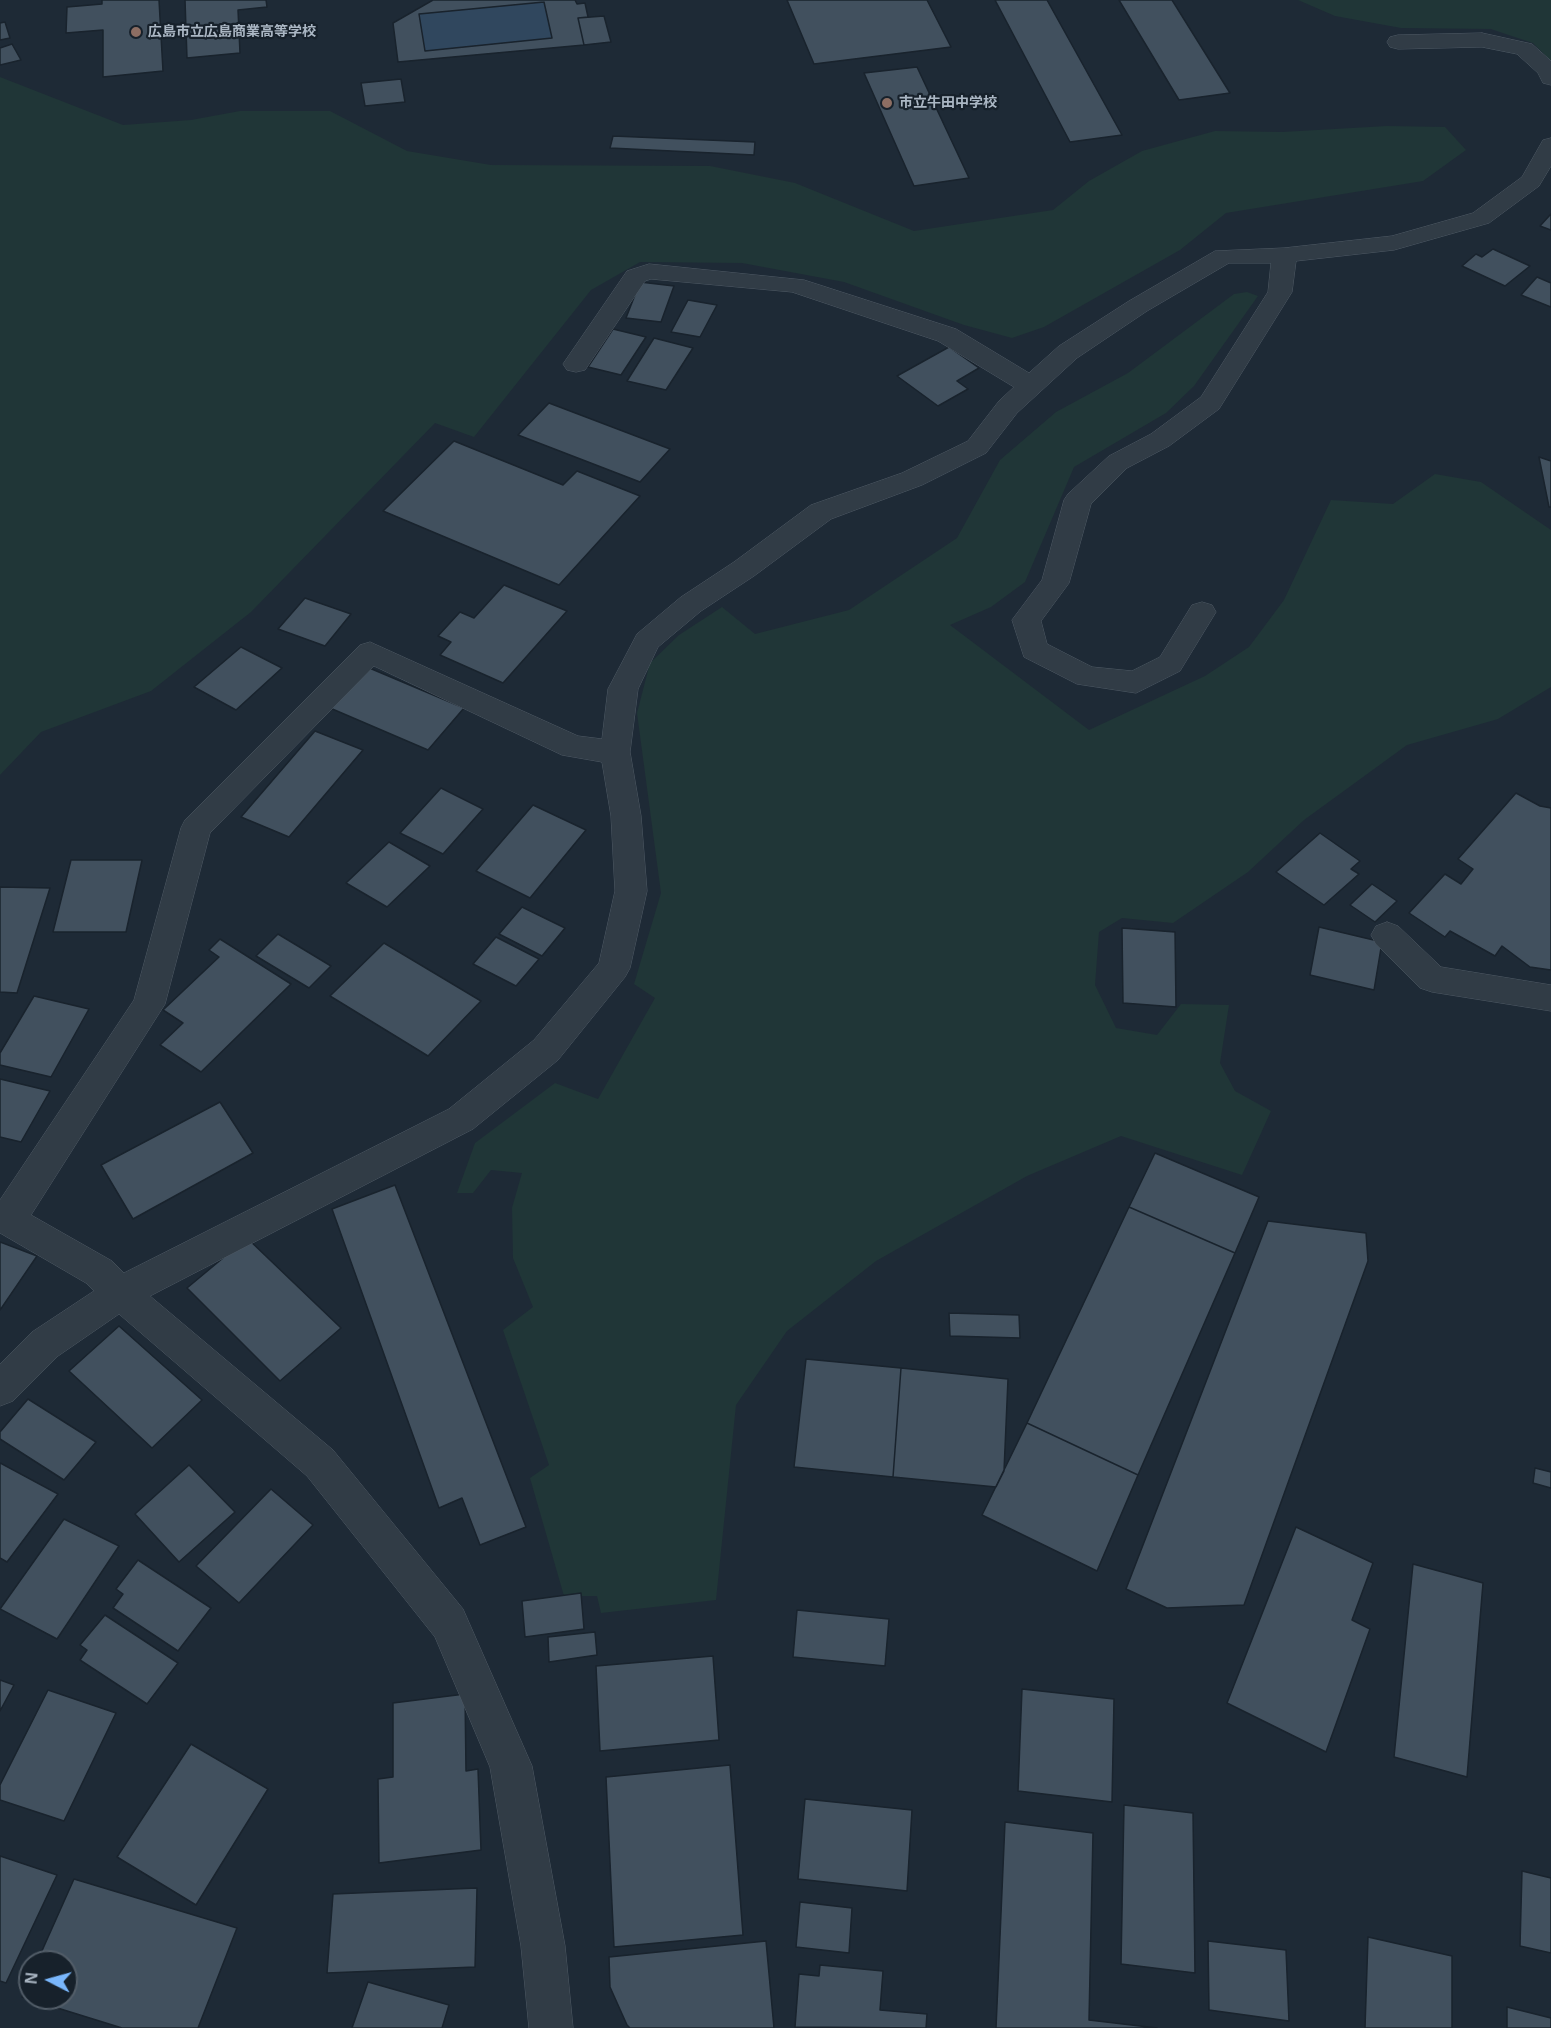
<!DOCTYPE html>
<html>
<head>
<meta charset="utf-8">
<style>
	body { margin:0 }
	#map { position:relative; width:1551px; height:2028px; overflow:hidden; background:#1e2a36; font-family:Arial,sans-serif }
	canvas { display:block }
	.north { position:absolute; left:18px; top:1950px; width:60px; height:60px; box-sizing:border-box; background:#17212b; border:2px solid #525d68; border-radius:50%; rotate:276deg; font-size:16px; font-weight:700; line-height:24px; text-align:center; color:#abb7c4 }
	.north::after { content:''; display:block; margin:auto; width:21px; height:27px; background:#79b6fb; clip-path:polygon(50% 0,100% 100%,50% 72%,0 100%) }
</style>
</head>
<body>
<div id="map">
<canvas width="1551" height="2028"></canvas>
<div class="north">N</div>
</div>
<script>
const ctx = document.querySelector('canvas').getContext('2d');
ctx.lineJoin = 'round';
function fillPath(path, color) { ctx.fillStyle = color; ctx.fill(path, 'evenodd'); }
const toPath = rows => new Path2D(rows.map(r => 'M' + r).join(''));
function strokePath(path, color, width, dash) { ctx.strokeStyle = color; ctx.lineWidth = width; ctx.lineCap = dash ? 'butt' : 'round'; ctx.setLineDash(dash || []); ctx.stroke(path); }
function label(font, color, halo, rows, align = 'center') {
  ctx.font = font + ' Arial,"Noto Sans JP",sans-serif'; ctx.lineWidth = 4.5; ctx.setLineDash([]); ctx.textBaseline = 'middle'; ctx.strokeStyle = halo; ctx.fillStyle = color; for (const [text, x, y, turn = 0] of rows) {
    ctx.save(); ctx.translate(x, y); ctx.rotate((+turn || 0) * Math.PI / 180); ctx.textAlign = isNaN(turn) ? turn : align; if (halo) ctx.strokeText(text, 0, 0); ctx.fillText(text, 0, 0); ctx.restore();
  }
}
fillPath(toPath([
	[1298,0,1551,0,1551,61,1533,43,1491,29,1401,28,1335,16],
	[0,77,123,125,191,120,240,111,330,111,407,151,491,165,710,166,795,183,914,231,1053,210,1089,181,1142,151,1215,131,1282,132,1387,126,1445,127,1466,150,1423,181,1226,213,1180,250,1044,327,1012,338,964,325,844,282,742,263,640,262,591,290,474,437,435,423,251,612,151,691,41,732,0,775],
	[1247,292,1258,296,1194,386,1166,413,1074,467,1025,582,991,607,950,625,1089,730,1205,676,1249,647,1284,600,1331,500,1393,504,1435,474,1481,482,1551,530,1551,687,1498,719,1407,745,1304,820,1248,872,1173,923,1122,918,1099,932,1095,985,1116,1028,1157,1035,1181,1004,1229,1005,1220,1063,1235,1091,1271,1111,1242,1175,1121,1136,1027,1176,876,1261,787,1331,736,1405,716,1600,601,1613,597,1596,564,1596,530,1478,549,1465,503,1330,533,1307,513,1258,512,1208,522,1173,491,1170,473,1193,457,1193,475,1143,555,1083,598,1099,655,998,634,984,661,893,637,713,650,663,679,635,722,607,755,634,849,610,957,538,1000,460,1056,412,1128,373,1234,294]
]), '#203637');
fillPath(toPath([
	[544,2,552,38,425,51,419,14]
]), '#30475e');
const building = toPath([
	[102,0,159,0,163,71,103,77,103,30,66,33,67,7,102,4,102,0],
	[185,0,266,0,267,7,238,10,240,53,187,58,185,0],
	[433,0,575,0,577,4,585,3,588,17,578,18,584,45,398,62,393,23,433,0],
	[544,2,552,38,425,51,419,14,544,2],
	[787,0,927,0,951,47,814,64,787,0],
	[995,0,1047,0,1122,135,1070,142,995,0],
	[1119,0,1172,0,1230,93,1179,100,1119,0],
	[604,16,611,42,584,45,578,18,604,16],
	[5,22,10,38,0,40,0,23,5,22],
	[12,44,21,60,0,65,0,48,12,44],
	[917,67,969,178,914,186,864,73,917,67],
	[401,79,405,102,365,106,361,83,401,79],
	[613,136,755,142,754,155,610,148,613,136],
	[1551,214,1551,230,1540,226,1551,214],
	[1493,249,1530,266,1505,286,1462,266,1476,254,1482,257,1493,249],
	[1537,277,1551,283,1551,307,1521,295,1537,277],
	[640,282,674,286,661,322,626,318,640,282],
	[688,300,717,305,700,337,671,332,688,300],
	[613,329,646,337,621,375,588,367,613,329],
	[654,338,693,348,666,390,627,381,654,338],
	[949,347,979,368,957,381,968,389,938,406,897,376,949,347],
	[549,403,670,449,640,482,518,435,549,403],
	[454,441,563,485,577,471,640,496,559,585,383,511,454,441],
	[1539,457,1551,461,1551,507,1549,507,1539,457],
	[504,585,567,611,503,683,440,655,451,642,438,636,460,612,474,618,504,585],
	[305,598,351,614,325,646,278,629,305,598],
	[241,647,282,668,236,710,194,687,241,647],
	[367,667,464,708,428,750,330,708,367,667],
	[315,731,363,750,289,837,241,817,315,731],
	[441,788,483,809,443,854,400,833,441,788],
	[1516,793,1540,806,1551,808,1551,970,1530,967,1502,946,1495,956,1450,931,1445,937,1409,913,1445,874,1461,884,1473,869,1458,859,1516,793],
	[533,805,586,830,530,898,476,871,533,805],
	[1320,833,1360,861,1351,869,1359,874,1324,905,1276,872,1320,833],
	[389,842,430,866,387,907,346,883,389,842],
	[71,860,142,860,126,932,53,932,71,860],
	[1372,884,1397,901,1375,922,1350,905,1372,884],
	[0,887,50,888,17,993,0,992,0,887],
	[522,907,565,928,542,956,499,934,522,907],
	[1319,927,1382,942,1374,990,1310,975,1319,927],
	[1122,928,1175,932,1176,1007,1123,1003,1122,928],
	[278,934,331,966,309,988,256,956,278,934],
	[496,937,539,959,516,986,473,964,496,937],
	[220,939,291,984,201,1072,160,1045,183,1023,163,1010,219,957,209,950,220,939],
	[384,943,481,1001,428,1056,330,996,384,943],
	[34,996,89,1009,51,1077,0,1065,0,1053,34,996],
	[0,1079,50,1091,21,1142,0,1137,0,1079],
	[220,1102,253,1153,133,1219,101,1165,220,1102],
	[1155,1153,1259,1197,1235,1253,1129,1207,1155,1153],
	[395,1185,526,1527,480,1545,462,1498,439,1508,332,1209,395,1185],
	[1129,1207,1235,1253,1138,1475,1027,1423,1129,1207],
	[1268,1221,1366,1233,1368,1261,1244,1605,1167,1608,1126,1589,1268,1221],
	[247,1238,341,1328,280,1381,187,1288,247,1238],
	[0,1242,37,1256,0,1310,0,1242],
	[949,1313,1019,1315,1020,1338,950,1336,949,1313],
	[119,1326,202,1400,152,1448,69,1371,119,1326],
	[806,1359,901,1368,893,1477,794,1467,806,1359],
	[901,1368,1008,1379,1004,1471,996,1487,893,1477,901,1368],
	[28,1399,96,1442,64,1480,0,1439,0,1432,28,1399],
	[1027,1423,1138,1475,1097,1571,982,1515,1027,1423],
	[0,1463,58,1494,7,1562,0,1558,0,1463],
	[189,1465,235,1512,179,1562,135,1514,189,1465],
	[1535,1468,1551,1472,1551,1488,1533,1483,1535,1468],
	[271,1489,313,1525,239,1603,196,1566,271,1489],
	[64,1519,119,1546,57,1639,0,1609,64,1519],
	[1296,1527,1373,1563,1352,1620,1370,1629,1326,1752,1227,1703,1296,1527],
	[138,1560,211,1608,178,1651,113,1608,123,1594,116,1589,138,1560],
	[1413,1564,1483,1583,1467,1777,1394,1757,1413,1564],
	[581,1593,584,1629,525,1637,522,1601,581,1593],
	[797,1610,889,1619,885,1666,793,1657,797,1610],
	[105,1615,178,1663,147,1704,80,1660,87,1650,80,1645,105,1615],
	[595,1632,597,1655,549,1662,548,1637,595,1632],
	[713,1656,719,1740,600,1751,596,1666,713,1656],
	[0,1680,14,1685,0,1711,0,1680],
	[1022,1689,1114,1699,1112,1802,1018,1791,1022,1689],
	[48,1690,116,1713,64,1821,0,1800,0,1785,48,1690],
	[465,1694,466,1771,478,1769,481,1850,379,1863,378,1779,393,1777,393,1703,465,1694],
	[191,1744,268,1789,196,1905,117,1857,191,1744],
	[730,1765,743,1935,614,1947,606,1777,730,1765],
	[805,1799,912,1810,907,1891,798,1879,805,1799],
	[1124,1805,1193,1813,1195,1973,1121,1964,1124,1805],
	[1005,1822,1093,1833,1089,2020,1157,2028,996,2028,1005,1822],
	[0,1856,57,1875,6,1983,0,1981,0,1856],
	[1522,1871,1551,1878,1551,1953,1520,1946,1522,1871],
	[74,1879,237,1928,198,2028,122,2028,22,1997,30,1979,30,1998,66,1998,66,1962,37,1962,74,1879],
	[477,1888,475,1967,327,1973,333,1894,477,1888],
	[800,1902,852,1908,849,1953,796,1947,800,1902],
	[1368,1937,1452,1956,1452,2028,1365,2028,1368,1937],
	[766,1941,774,2028,630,2028,627,2025,610,1987,609,1957,766,1941],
	[1208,1941,1286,1950,1289,2021,1209,2010,1208,1941],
	[820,1965,883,1971,880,2010,927,2014,926,2028,795,2027,799,1974,819,1976,820,1965],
	[368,1982,449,2005,442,2028,352,2028,368,1982],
	[1507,2007,1551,2018,1551,2028,1507,2028,1507,2007]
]);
fillPath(building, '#41505e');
strokePath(building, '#19232d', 1.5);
const minor = toPath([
	[1482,33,1532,44,1551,61,1551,85,1543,83,1538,73,1517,54,1482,47,1398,49,1390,47,1387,42,1390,37,1398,35,1482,33],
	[1551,138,1551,166,1539,186,1489,223,1394,250,1296,261,1292,292,1219,409,1169,446,1127,468,1091,504,1069,583,1041,621,1047,644,1092,667,1132,671,1160,657,1192,605,1202,602,1212,605,1216,612,1180,671,1136,693,1077,684,1024,657,1012,620,1042,580,1064,500,1068,494,1109,456,1151,434,1201,397,1268,292,1271,263,1229,263,1147,311,1077,358,1017,413,986,453,922,485,831,519,754,576,701,611,658,647,638,689,630,752,641,816,647,891,630,968,625,977,558,1060,473,1129,150,1296,333,1450,463,1609,532,1766,565,1946,573,2028,529,2028,521,1946,490,1767,435,1637,307,1476,119,1314,58,1356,13,1401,0,1406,0,1364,32,1332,94,1291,86,1283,0,1233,0,1200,134,1000,181,828,185,820,360,645,370,642,578,736,602,739,608,689,637,634,681,597,734,562,811,505,902,473,968,441,999,401,1014,387,938,341,792,292,651,279,645,281,585,370,576,372,567,370,563,364,627,271,649,264,804,280,956,329,1029,373,1059,346,1129,301,1215,251,1284,248,1392,236,1473,213,1522,177,1543,140,1551,138],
	[374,666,562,755,602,762,611,816,615,891,599,963,534,1040,449,1109,124,1273,112,1261,31,1215,165,1004,210,833,374,666],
	[1387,922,1398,926,1441,967,1551,985,1551,1011,1432,992,1420,988,1376,944,1371,935,1376,926,1387,922]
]);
strokePath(minor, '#4f5a65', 1);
fillPath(minor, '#313c46');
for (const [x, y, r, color] of [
	[136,32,6,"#8d6e63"],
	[887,103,6,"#8d6e63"]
]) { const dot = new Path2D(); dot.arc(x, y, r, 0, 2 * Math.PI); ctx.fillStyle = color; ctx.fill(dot); strokePath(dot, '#17212b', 2); }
label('bold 14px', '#abb7c4', '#17212b', [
	["広島市立広島商業高等学校",148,32],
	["市立牛田中学校",899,103]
], 'left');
</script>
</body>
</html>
